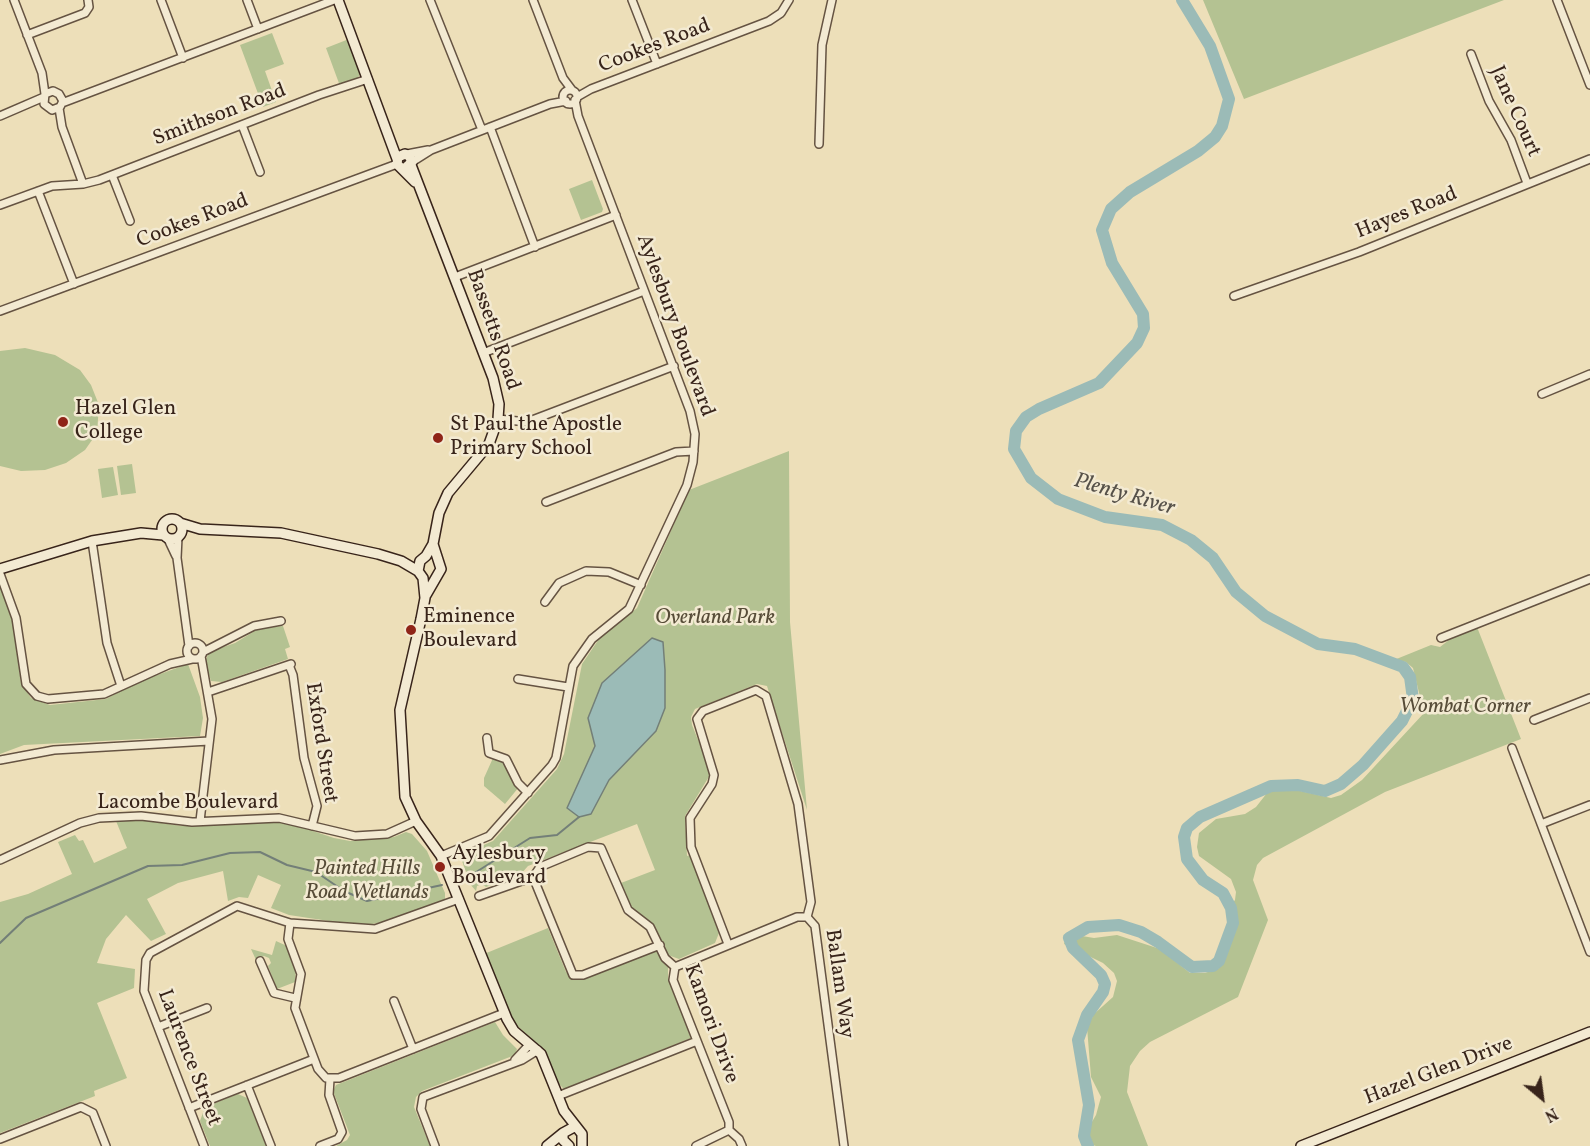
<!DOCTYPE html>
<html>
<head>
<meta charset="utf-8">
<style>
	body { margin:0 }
	#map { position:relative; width:1590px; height:1146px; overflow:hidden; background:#eddfb9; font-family:Vollkorn,serif }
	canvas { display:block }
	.north { position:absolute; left:1512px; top:1068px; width:60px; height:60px; -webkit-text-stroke:4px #f3ead2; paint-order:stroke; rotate:151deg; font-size:16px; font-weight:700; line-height:24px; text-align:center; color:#38241a }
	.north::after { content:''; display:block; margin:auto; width:21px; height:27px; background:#38241a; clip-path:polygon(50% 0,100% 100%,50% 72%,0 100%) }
</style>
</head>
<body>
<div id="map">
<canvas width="1590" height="1146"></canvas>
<div class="north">N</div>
</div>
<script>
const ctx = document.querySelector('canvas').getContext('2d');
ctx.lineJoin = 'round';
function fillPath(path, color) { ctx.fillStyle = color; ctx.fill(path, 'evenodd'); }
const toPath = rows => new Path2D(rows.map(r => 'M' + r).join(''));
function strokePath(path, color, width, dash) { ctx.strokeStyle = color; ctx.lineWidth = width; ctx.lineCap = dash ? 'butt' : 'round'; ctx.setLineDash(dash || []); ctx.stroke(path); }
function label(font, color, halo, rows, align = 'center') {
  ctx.font = font + ' Vollkorn,serif'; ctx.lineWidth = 5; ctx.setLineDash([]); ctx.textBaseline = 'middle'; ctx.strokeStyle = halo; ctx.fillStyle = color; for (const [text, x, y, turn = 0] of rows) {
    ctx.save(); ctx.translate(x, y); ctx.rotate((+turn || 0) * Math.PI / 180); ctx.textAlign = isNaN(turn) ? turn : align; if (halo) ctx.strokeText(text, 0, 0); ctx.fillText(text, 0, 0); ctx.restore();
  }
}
fillPath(toPath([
	[1203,0,1504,0,1244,99],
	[272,33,284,64,265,71,276,102,263,107,240,45],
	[349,39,361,73,356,80,340,86,326,48],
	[592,180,603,209,602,212,581,220,569,189],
	[25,348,55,355,80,370,91,385,99,405,97,433,85,450,66,463,45,470,21,471,0,466,0,351],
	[789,451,790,622,807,810,767,686,757,684,695,709,691,717,692,725,709,767,710,775,685,816,687,856,690,855,719,933,715,943,679,959,668,955,652,923,631,907,621,883,655,870,637,824,528,866,520,875,486,887,482,884,477,886,476,891,470,884,460,855,493,841,557,769,564,754,582,664,599,639,637,608,689,490],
	[132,464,136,493,121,495,117,466],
	[113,467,118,495,102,498,98,469],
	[0,587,12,618,21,683,31,698,50,705,106,699,135,683,188,664,200,697,203,718,200,736,24,745,0,754],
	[283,626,290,647,285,649,288,659,222,682,211,681,205,662,209,652,235,643,258,629],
	[1477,627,1521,739,1385,792,1263,858,1257,865,1253,880,1268,920,1238,997,1150,1042,1140,1051,1130,1066,1127,1092,1148,1146,1096,1146,1089,1144,1086,1132,1096,1115,1101,1097,1091,1077,1087,1027,1094,1014,1113,997,1117,981,1114,973,1103,963,1064,944,1066,939,1070,934,1094,938,1117,935,1160,949,1190,973,1205,973,1219,968,1231,937,1232,924,1228,908,1235,900,1236,892,1231,879,1199,856,1197,847,1199,833,1216,819,1245,814,1256,807,1267,793,1283,787,1331,798,1341,795,1362,780,1424,713,1413,668,1406,662,1394,660,1431,645,1440,647,1454,636],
	[493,758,504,762,519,787,505,804,484,786,484,778],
	[116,821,147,821,182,826,273,822,292,824,334,838,350,841,394,837,406,832,412,834,427,851,445,893,445,900,392,920,372,924,349,924,289,915,271,908,281,885,258,875,248,898,239,897,228,901,223,871,178,883,147,899,166,934,151,941,126,915,106,939,97,963,135,969,134,988,97,1003,127,1078,94,1091,95,1096,0,1133,0,902,28,894,72,874,58,842,75,835,79,841,83,840,94,863,127,848],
	[548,928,566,972,578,980,656,950,668,966,668,978,691,1038,564,1089,558,1083,541,1047,514,1023,484,954],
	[276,941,287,946,296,968,295,982,277,989,268,966,271,963,269,958,264,956,256,960,251,949,272,955],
	[495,1022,503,1035,517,1049,515,1055,422,1091,416,1097,414,1107,430,1146,336,1146,347,1140,350,1135,333,1091,336,1085],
	[238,1094,247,1098,266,1146,210,1146,200,1121,205,1107]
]), '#b4c292');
const water = toPath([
	[652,638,663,642,665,670,665,708,656,731,609,780,591,814,579,817,567,808,595,746,588,718,602,683,652,638]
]);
fillPath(water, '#9bbbb7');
strokePath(water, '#737f78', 1.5);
strokePath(toPath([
	[473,874,530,838,557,835,579,817],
	[0,943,26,918,148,866,182,865,230,853,260,852,287,865,316,872,344,891,367,901,442,885]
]), '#737f78', 2);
strokePath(toPath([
	[1088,1146,1084,1136,1089,1105,1078,1040,1087,1015,1103,992,1105,984,1101,975,1073,948,1069,938,1088,927,1119,925,1141,932,1158,942,1192,967,1213,966,1219,961,1233,923,1231,908,1223,893,1203,880,1187,859,1184,837,1187,828,1200,817,1271,786,1298,785,1325,791,1341,784,1363,765,1402,721,1413,699,1410,677,1403,667,1355,649,1318,644,1265,616,1236,592,1213,558,1191,540,1162,525,1105,517,1058,499,1031,478,1014,449,1016,431,1026,417,1039,409,1099,383,1137,343,1144,328,1143,314,1112,263,1102,230,1111,209,1130,192,1198,151,1215,137,1222,126,1229,99,1210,46,1182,0]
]), '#9bbbb7', 12);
const street = toPath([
	[14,0,42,73,45,94,44,104,52,110,60,107,63,101,59,94,53,91,45,94],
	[161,0,183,58],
	[247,0,258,29],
	[430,0,482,130],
	[533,0,563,78,572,90],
	[632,0,657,64],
	[1557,0,1590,85],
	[27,35,85,13,89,7,88,0],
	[1471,54,1489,101,1511,140,1527,183],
	'563 97a7 7 0 1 1 14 0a7 7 0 1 1-14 0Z',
	[577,97,591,89,769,21,781,13,789,0],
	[62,103,334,0],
	[59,108,62,127,83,184],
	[0,116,44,97],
	[242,125,260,172],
	[490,127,535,247],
	[819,144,822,45,832,0],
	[407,154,428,150],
	[412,162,431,150,550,104,566,101],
	[112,175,130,221],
	[38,191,74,284],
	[0,205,52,186,83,184,99,180,319,95,368,79],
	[455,277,616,215],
	[1234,296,1359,252,1590,159],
	[0,311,397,164],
	[483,353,644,291],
	[1542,394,1590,374],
	[498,419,527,422,674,366],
	[546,502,676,452,694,451],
	[178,537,177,558,189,646],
	[168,539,176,556],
	[92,541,107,643,121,686],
	[0,574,16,618,26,684,37,696,48,699,104,694,170,664,192,659],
	[545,602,559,583,586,571,609,572,641,585],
	[1441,638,1590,579],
	'187 651a8 8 0 1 1 16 0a8 8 0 1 1-16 0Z',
	[203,652,254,626,281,621],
	[289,665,293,675,304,758,317,806,312,826],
	[518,679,568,687],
	[208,692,291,664],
	[1534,720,1590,698],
	[487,738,489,753,506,759,518,783,528,793],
	[1512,748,1590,952],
	[0,760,54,750,209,741],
	[200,821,212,719,201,656],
	[1541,824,1590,805],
	[441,856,489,836,552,765,556,758,573,666,592,639,629,609,687,485,693,462,695,434,690,411,578,116,575,100],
	[0,860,80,823,99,818,141,816,192,822,279,818,355,836,387,834,416,821],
	[533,877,540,867,588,847,601,848,628,910,650,927,665,958,675,967],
	[533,877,573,975,583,975,660,945],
	[479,896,533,877],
	[807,917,815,926,844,1146],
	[290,923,288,939,301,974,295,1008,318,1069,326,1078,339,1078,504,1013],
	[728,944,691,847,690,818,712,784,714,775,697,719,703,711,756,690,766,696,798,804,811,902,807,917],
	[260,961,274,993,295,998],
	[675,967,673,980,729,1122,729,1130,739,1139,742,1146],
	[675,967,797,917,807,917],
	[394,1001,413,1049],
	[158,1027,207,1008],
	[515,1060,530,1044],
	[247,1085,271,1146],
	[558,1096,697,1041],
	[189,1108,314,1059],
	[0,1139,81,1107,93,1113,106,1146],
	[204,1146,144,991,146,960,150,953,237,906,290,923,375,929,459,899],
	[320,1146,338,1139,342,1132,329,1095,330,1079],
	[435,1146,421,1109,423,1097,522,1060,538,1050],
	[696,1146,729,1130]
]);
const secondary = toPath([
	[338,0,397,159],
	[411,165,493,378,499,404,498,419,489,444,448,493,439,513,433,544,426,556,420,561,418,571],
	[404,169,412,162,409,156,405,154,398,157,397,164,415,182],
	'162 529a10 10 0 1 1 20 0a10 10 0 1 1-20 0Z',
	[180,523,200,529,281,533,378,554,401,561,418,571,423,578,425,598,421,619,400,710,405,797,416,821,441,856,507,1019,514,1031,541,1054,564,1111,582,1134,582,1146],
	[0,569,92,541,141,533,163,535],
	[426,595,441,569,433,544],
	[547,1146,563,1133],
	[569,1146,563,1140,563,1133,574,1127],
	[1301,1146,1590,1032]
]);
strokePath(street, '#655342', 10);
strokePath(secondary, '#38241a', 12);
strokePath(street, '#f3ead2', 7);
strokePath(secondary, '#f3ead2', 9);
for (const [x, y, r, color] of [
	[63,422,6,"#8f2418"],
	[438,438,6,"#8f2418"],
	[411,630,6,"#8f2418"],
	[440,867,6,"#8f2418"]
]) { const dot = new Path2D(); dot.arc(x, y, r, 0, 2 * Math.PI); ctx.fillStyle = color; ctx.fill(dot); strokePath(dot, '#f3ead2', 2); }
label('21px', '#38241a', '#f3ead2', [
	["Cookes Road",655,47,-21],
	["Jane Court",1514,112,66],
	["Smithson Road",220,116,-21],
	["Hayes Road",1407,214,-22],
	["Cookes Road",193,222,-21],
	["Aylesbury Boulevard",674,326,70],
	["Bassetts Road",492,330,71],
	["Exford Street",320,743,81],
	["Lacombe Boulevard",188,804],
	["Ballam Way",838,984,82],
	["Kamori Drive",710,1024,70],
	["Laurence Street",188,1058,69],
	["Hazel Glen Drive",1439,1072,-21]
]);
label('21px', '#38241a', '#f3ead2', [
	["Hazel Glen",75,410],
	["College",75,434],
	["St Paul the Apostle",450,426],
	["Primary School",450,450],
	["Eminence",423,618],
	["Boulevard",423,642],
	["Aylesbury",452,855],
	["Boulevard",452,879]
], 'left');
label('italic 21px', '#574c38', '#f3ead2', [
	["Overland Park",715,619],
	["Wombat Corner",1465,708],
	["Painted Hills",367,870],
	["Road Wetlands",367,894]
]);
label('italic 22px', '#565149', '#f3ead2', [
	["Plenty River",1124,496,16]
]);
</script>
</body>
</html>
